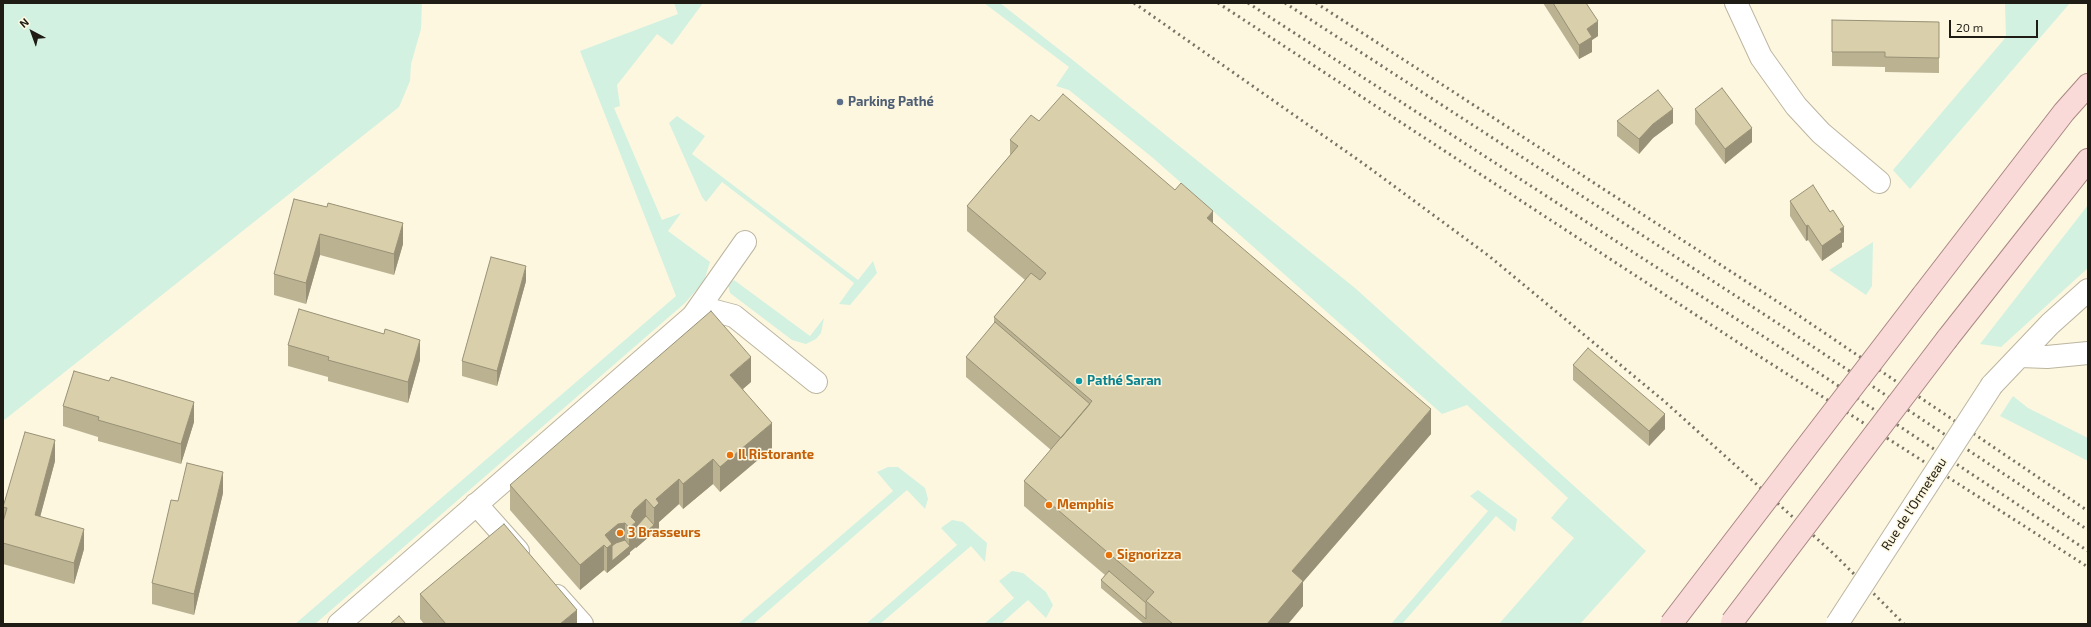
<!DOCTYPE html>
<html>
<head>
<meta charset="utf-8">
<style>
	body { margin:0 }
	#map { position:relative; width:2091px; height:627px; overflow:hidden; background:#fdf7e0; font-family:"Exo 2",sans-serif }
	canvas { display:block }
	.frame { position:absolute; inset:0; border:4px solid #1e1c14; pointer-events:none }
	.north { position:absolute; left:12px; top:12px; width:40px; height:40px; -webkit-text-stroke:3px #fdf7e0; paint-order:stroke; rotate:319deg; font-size:11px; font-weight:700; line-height:16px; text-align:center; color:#1e1c14 }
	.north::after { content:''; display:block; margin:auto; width:14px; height:18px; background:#1e1c14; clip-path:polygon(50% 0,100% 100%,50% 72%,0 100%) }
	.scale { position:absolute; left:1949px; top:20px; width:89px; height:18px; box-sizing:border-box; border:2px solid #1e1c14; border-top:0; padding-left:5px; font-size:12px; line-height:14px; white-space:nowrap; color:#1e1c14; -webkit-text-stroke:3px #fdf7e0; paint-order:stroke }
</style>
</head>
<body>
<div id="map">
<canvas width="2091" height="627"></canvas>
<div class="frame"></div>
<div class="north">N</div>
<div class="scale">20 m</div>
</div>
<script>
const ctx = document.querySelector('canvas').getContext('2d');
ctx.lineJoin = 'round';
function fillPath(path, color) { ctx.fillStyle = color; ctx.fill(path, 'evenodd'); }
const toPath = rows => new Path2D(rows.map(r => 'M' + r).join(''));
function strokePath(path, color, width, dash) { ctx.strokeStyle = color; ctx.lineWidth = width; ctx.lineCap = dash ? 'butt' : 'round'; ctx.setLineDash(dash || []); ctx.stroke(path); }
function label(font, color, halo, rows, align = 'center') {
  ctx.font = font + ' "Exo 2",sans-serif'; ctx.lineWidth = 3; ctx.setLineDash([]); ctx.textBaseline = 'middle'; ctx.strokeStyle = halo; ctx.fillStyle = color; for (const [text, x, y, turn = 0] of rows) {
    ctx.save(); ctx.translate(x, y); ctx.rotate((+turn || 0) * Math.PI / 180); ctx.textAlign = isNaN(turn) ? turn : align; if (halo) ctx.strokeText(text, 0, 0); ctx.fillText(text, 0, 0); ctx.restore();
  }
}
fillPath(toPath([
	[3,3,422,3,421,29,411,64,410,81,399,107,3,421],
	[674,3,703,3,672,45,657,34,617,85,620,106,614,108,662,220,681,213,668,231,710,262,704,281,685,303,315,624,295,624,676,296,580,51,678,14],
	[984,3,1000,3,1074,61,1355,288,1646,551,1580,624,1499,624,1574,538,1551,518,1568,498,1467,405,1442,414,1153,158,1069,90,1056,86,1069,67],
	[2005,3,2070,3,1910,189,1893,170,2006,37],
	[677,116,705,136,692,154,858,280,873,261,877,273,850,305,839,304,854,283,722,182,706,202,702,197,669,123],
	[2088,205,2088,268,2001,347,1980,344],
	[1873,242,1872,286,1866,295,1829,270],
	[734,280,810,336,824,318,821,333,816,339,806,344,792,340,730,293,728,285],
	[2013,396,2028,408,2088,438,2088,461,2000,416],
	[888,467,898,467,925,488,928,499,925,509,907,490,753,624,738,624,893,491,877,472],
	[1478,490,1517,519,1515,532,1496,516,1402,624,1391,624,1488,511,1470,496],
	[952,520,963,522,987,543,985,562,971,546,880,624,866,624,957,545,941,528],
	[1012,571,1023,573,1046,592,1053,605,1046,618,1028,600,1001,624,984,624,1014,598,999,581]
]), '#d2f1e1');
const minor = toPath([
	[1736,3,1761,57,1796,106,1821,133,1879,182],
	[693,316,715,311,734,316,816,382],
	[2020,356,2047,357,2088,353],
	[1992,385,2050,324,2088,290],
	[476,504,518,551],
	[557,596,582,624],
	[339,624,693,316,745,242]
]);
const major = toPath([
	[1923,295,2064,112,2088,85],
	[1947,339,2088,160]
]);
strokePath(minor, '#bcb5a0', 24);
strokePath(major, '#aa8783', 24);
strokePath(minor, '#fff', 22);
strokePath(major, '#f9dad9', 22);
strokePath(toPath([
	[1134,3,1364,164,1489,256,1664,401,1835,555,1904,624],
	[1218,3,1745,347,2088,567],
	[1248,3,1772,342,2088,551],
	[1285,3,1782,326,2088,530],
	[1316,3,1795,313,2088,511]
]), '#777365', 3, [2, 4]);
const minorBridge = toPath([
	[1837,624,1992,385]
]);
const majorBridge = toPath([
	[1732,622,1947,339],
	[1671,624,1923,295]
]);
strokePath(minorBridge, '#bcb5a0', 24, []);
strokePath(majorBridge, '#aa8783', 24, []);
strokePath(minorBridge, '#fff', 22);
strokePath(majorBridge, '#f9dad9', 22);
fillPath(toPath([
	[1543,3,1586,3,1598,36,1592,40,1592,52,1579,59],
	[1832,20,1939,22,1939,73,1885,72,1885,67,1832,66],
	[1695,109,1752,142,1725,164,1695,124],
	[1039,121,1213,223,1431,434,1303,582,1303,606,1288,624,1144,624,1101,588,1101,580,1105,575,1024,506,1024,481,1051,450,966,377,966,357,994,324,994,317,1025,280,967,231,967,206,1010,155,1010,140],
	[1617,121,1673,123,1653,138,1639,154,1617,136],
	[1790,201,1844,242,1842,243,1842,247,1822,261,1808,240,1806,241,1790,216],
	[327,207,403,244,394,275,320,255,306,304,274,295,274,274],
	[526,281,497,386,462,376,462,361],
	[288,345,420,360,408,403,328,381,328,377,288,366],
	[1573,365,1665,429,1649,446,1573,380],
	[751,382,743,389,772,448,720,492,713,484,683,509,679,504,659,522,659,528,636,548,636,547,630,552,630,554,607,573,604,570,580,590,510,510,510,485],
	[63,406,194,422,181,464,98,441,98,437,63,426],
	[55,461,40,517,84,549,74,584,3,564,3,507],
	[223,493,194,615,152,604,152,583],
	[420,594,577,624,424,624,420,619]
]), '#bbb292');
fillPath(toPath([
	[1598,21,1598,36,1592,40,1592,52,1579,59,1579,45,1587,29],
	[1673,109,1673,123,1653,138,1639,154,1639,139,1653,124],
	[1752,128,1752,142,1725,164,1725,149],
	[1213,211,1213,236,1207,218],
	[403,223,403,244,394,275,394,254],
	[1808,225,1808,240,1806,241,1806,226],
	[1844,227,1844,242,1842,243,1842,247,1822,261,1822,246,1840,229],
	[320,234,320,255,306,304,306,283],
	[526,266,526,281,497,386,497,371],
	[420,340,420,360,408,403,408,382],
	[751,357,751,382,730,400,730,375],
	[194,402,194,422,181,464,181,444],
	[1431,409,1431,434,1303,582,1303,606,1288,624,1267,624,1292,571],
	[1665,414,1665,429,1649,446,1649,431],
	[772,423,772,448,720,492,720,467],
	[55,440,55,461,35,536,35,515],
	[713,459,713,484,683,509,683,484],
	[223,472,223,493,194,615,194,594],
	[679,479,679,504,659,522,659,528,636,548,636,540,654,525,654,508,656,499],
	[646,499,646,524,636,533,636,547,630,552,630,554,607,573,607,548,605,535,618,524,625,523,625,548,629,546,629,528,631,517,634,510],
	[84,529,84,549,74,584,74,563],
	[604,545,604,570,580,590,580,565],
	[577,610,577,624,560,624]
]), '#989177');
const building = toPath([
	[1553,3,1586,3,1598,21,1587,29,1592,37,1579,45,1553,3],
	[1832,20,1939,22,1939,58,1885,57,1885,52,1832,52,1832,20],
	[1722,88,1752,128,1725,149,1695,109,1722,88],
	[1658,90,1673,109,1653,124,1639,139,1617,121,1658,90],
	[1063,94,1175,190,1181,183,1213,211,1207,218,1431,409,1292,571,1303,581,1267,624,1173,624,1146,601,1154,592,1024,481,1092,401,994,317,1031,273,1040,280,1046,273,967,206,1018,146,1010,140,1031,115,1039,121,1063,94],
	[1813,185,1830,212,1833,210,1844,227,1840,229,1842,232,1822,246,1808,225,1806,226,1790,201,1813,185],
	[294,199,327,207,328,203,403,223,394,254,320,234,306,283,274,274,294,199],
	[491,257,526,266,497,371,462,361,491,257],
	[299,309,384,334,385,329,420,340,408,382,328,360,329,357,288,345,299,309],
	[711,311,751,357,730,375,772,423,720,467,713,459,683,484,679,479,656,499,659,503,654,508,646,499,634,510,631,517,636,522,629,528,625,523,618,524,605,535,612,544,607,548,604,545,580,565,510,485,711,311],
	[995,322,1090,404,1061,438,966,357,995,322],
	[1588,348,1665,414,1649,431,1573,365,1588,348],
	[74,371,109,381,111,377,194,402,181,444,98,420,99,417,63,406,74,371],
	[25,432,55,440,35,515,84,529,74,563,3,543,3,522,7,508,3,507,25,432],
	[187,463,223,472,194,594,152,583,171,500,178,501,187,463],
	[646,516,654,525,636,540,636,527,646,516],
	[504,524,577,610,560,624,446,624,420,594,504,524],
	[625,540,630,546,612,561,612,546,616,543,625,540],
	[1109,571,1146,603,1146,619,1101,580,1109,571],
	[399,616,406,624,390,624,399,616]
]);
fillPath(building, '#d9cfaa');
strokePath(building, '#989177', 1);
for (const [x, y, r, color] of [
	[840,102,4,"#5c6f8a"],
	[1079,381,4,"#0f9aa8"],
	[730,455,4,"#e8710a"],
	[1049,505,4,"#e8710a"],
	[620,533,4,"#e8710a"],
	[1109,555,4,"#e8710a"]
]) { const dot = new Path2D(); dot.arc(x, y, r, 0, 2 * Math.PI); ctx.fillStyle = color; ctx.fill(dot); strokePath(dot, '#fdf7e0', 1.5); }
label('bold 13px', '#4e5e75', '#fdf7e0', [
	["Parking Pathé",848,102]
], 'left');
label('bold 13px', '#0d838f', '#fdf7e0', [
	["Pathé Saran",1087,381]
], 'left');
label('bold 13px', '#c56008', '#fdf7e0', [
	["Il Ristorante",738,455],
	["Memphis",1057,505],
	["3 Brasseurs",628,533],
	["Signorizza",1117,555]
], 'left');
label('13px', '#1e1c14', '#fdf7e0', [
	["Rue de l'Ormeteau",1914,504,-57]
]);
</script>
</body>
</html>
